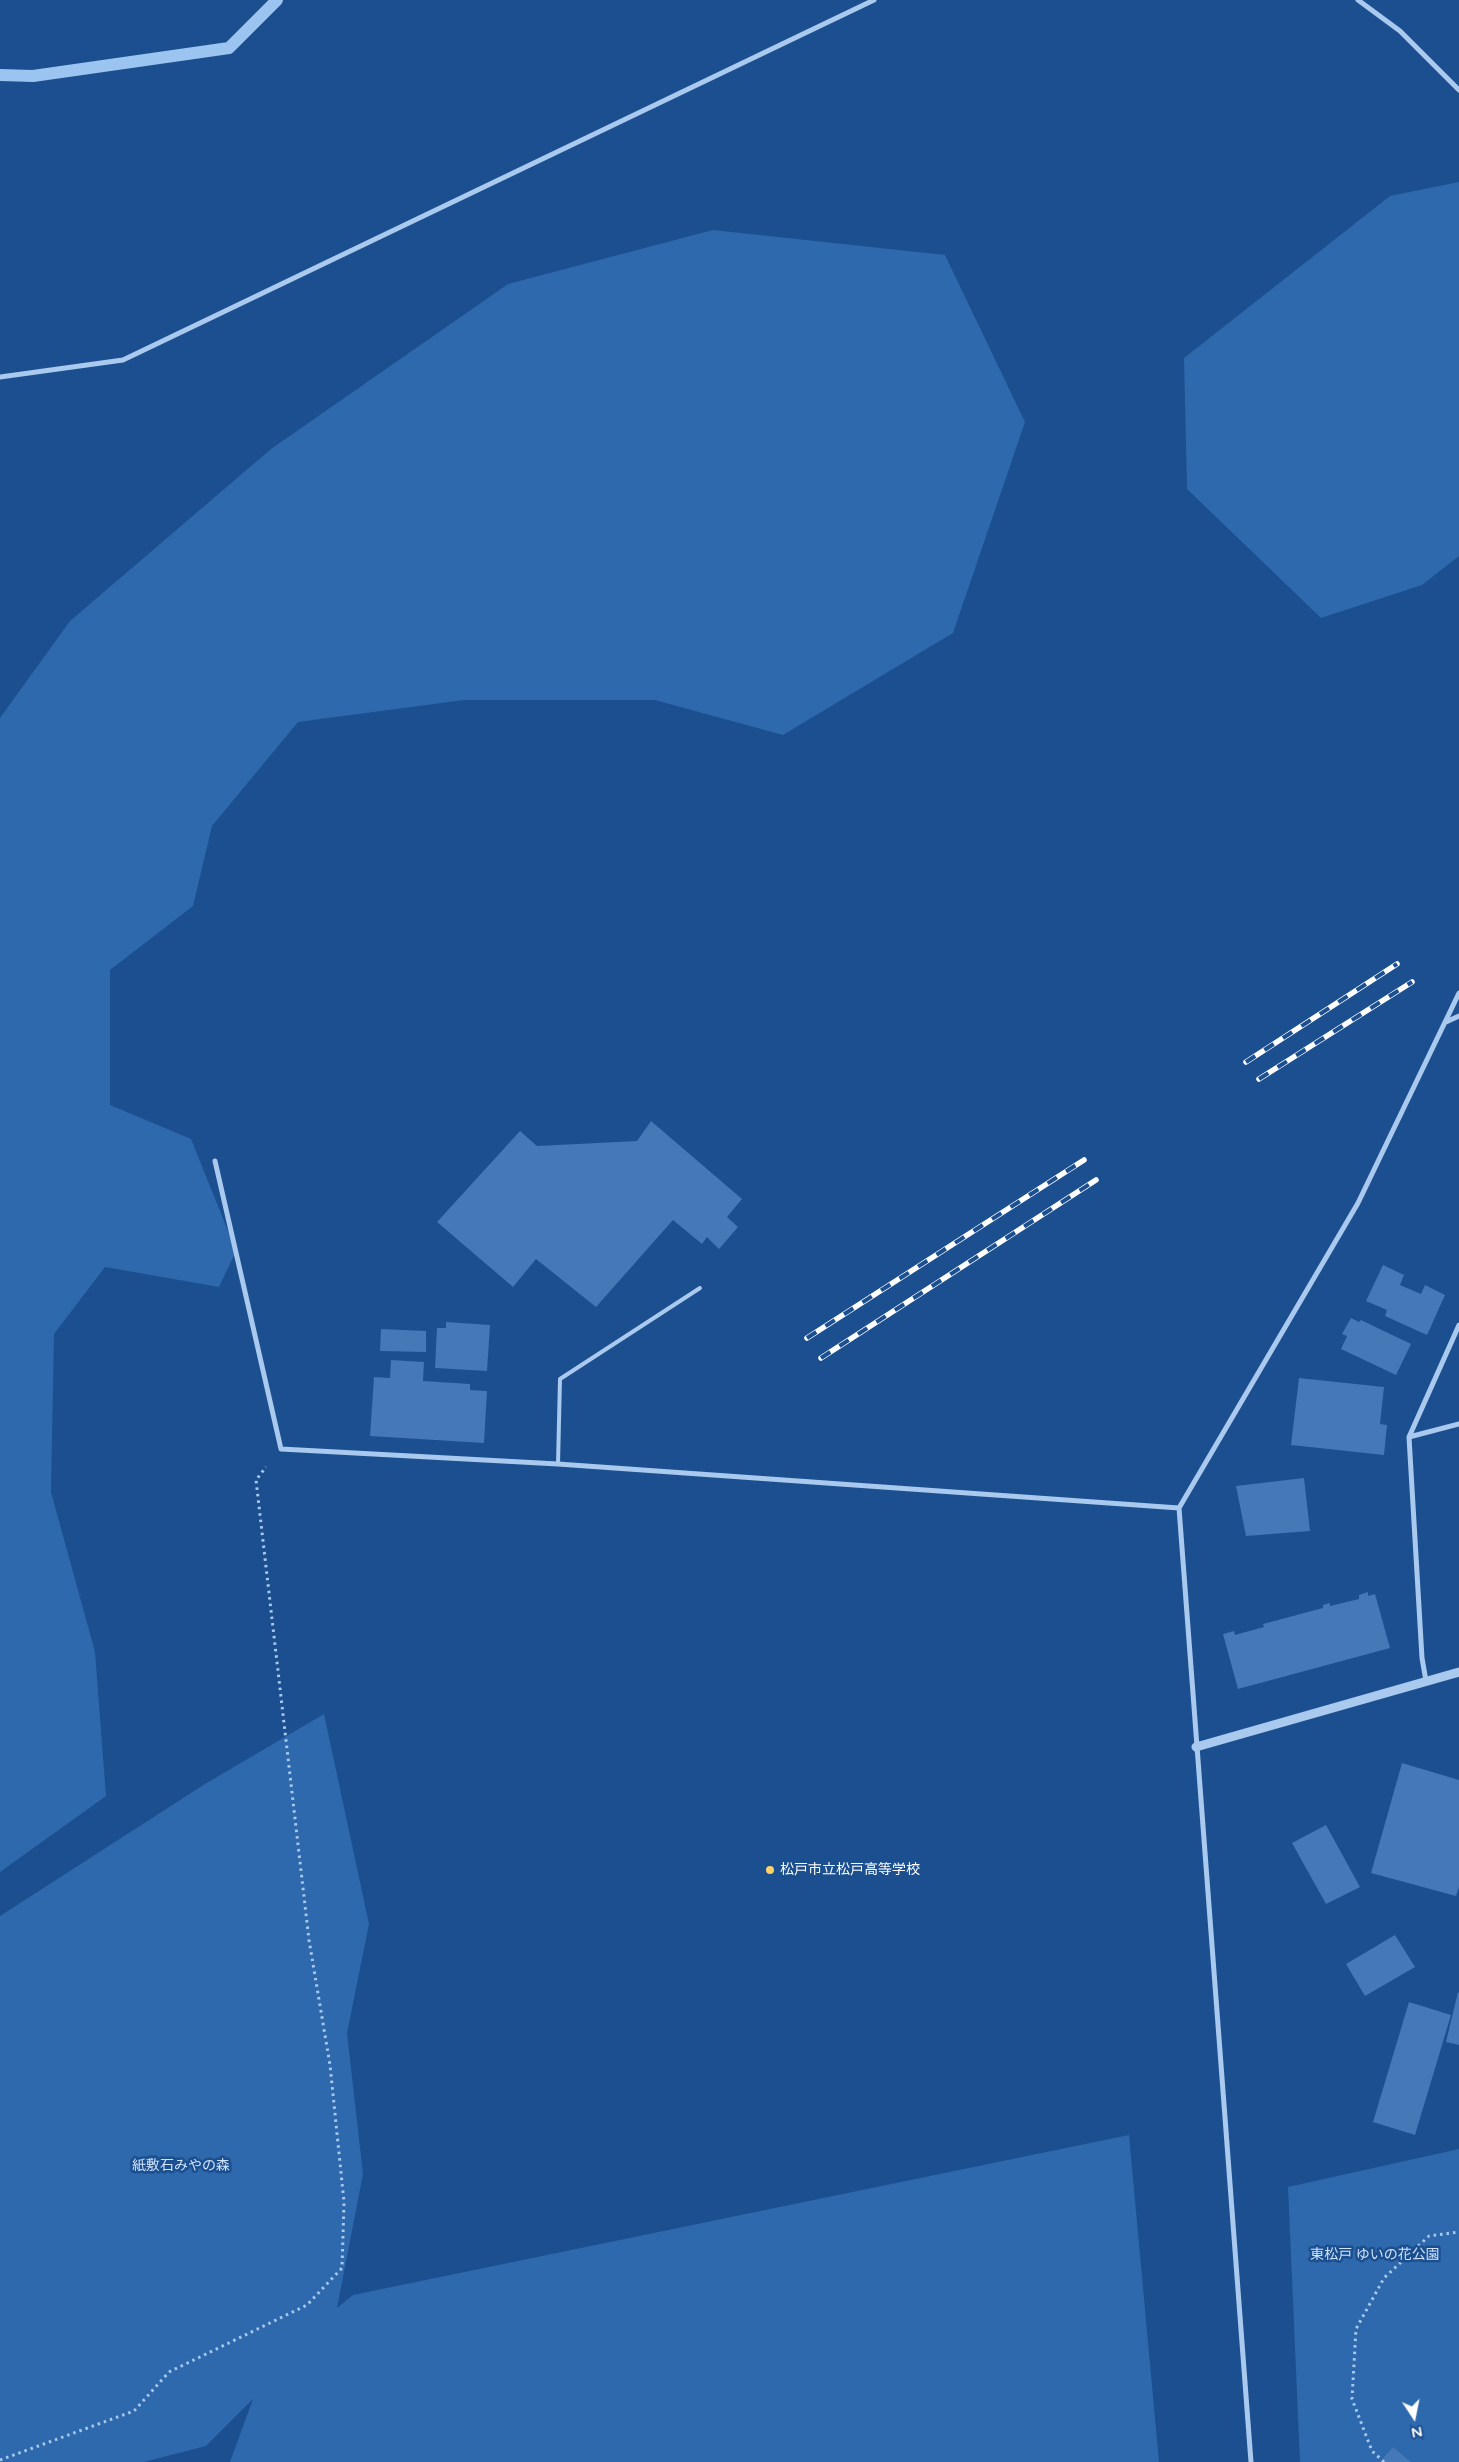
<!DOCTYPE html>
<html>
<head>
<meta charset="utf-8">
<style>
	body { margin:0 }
	#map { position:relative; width:1459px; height:2462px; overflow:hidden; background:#1b4f8f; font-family:"Varela Round",sans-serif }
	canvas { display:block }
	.north { position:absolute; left:1389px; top:2392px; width:50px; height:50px; -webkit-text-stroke:4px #1b4f8f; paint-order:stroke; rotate:169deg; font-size:14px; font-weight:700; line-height:20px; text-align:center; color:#fff }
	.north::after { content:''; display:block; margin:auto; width:18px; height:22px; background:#fff; clip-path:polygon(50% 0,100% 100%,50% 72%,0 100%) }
</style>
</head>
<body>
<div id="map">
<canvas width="1459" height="2462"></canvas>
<div class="north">N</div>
</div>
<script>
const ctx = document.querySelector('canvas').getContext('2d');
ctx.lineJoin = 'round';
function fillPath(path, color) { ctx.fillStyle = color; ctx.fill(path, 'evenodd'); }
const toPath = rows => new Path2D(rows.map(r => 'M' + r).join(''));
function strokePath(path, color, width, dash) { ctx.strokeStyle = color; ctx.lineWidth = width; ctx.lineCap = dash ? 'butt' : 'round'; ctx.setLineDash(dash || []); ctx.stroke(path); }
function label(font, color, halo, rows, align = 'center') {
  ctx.font = font + ' "Varela Round","Noto Sans JP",sans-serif'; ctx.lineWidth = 5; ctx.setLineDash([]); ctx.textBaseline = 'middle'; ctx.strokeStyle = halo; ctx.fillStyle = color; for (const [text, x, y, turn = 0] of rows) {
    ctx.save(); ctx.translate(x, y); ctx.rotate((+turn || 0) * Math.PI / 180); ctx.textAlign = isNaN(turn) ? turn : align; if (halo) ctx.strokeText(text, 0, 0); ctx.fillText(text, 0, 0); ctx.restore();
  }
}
fillPath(toPath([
	[1459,182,1459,556,1422,585,1321,618,1187,489,1184,358,1390,196],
	[713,230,945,255,1025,422,953,633,783,735,655,700,464,700,298,722,212,826,193,906,110,970,110,1105,191,1139,236,1251,219,1287,105,1267,54,1334,51,1492,95,1652,106,1796,0,1872,0,718,70,621,271,449,508,284],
	[324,1714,369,1924,347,2033,363,2174,337,2308,353,2295,1129,2135,1159,2462,230,2462,253,2399,206,2446,144,2462,0,2462,0,1916,205,1784],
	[1459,2149,1459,2462,1300,2462,1288,2187]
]), '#2e69ad');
strokePath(toPath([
	[0,75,33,76,229,48,277,0]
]), '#9cc4f0', 12);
fillPath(toPath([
	[651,1121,742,1199,727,1217,738,1227,719,1249,707,1237,702,1244,673,1220,596,1307,536,1259,513,1287,437,1222,520,1131,537,1146,637,1141],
	[1383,1265,1404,1275,1400,1285,1421,1294,1425,1285,1445,1295,1427,1335,1385,1316,1387,1310,1366,1301],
	[1351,1318,1359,1322,1361,1320,1411,1344,1396,1375,1341,1349,1347,1336,1342,1334],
	[446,1322,490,1325,487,1371,435,1368,437,1328,446,1328],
	[381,1329,426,1331,426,1352,380,1351],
	[391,1360,424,1362,423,1381,470,1384,470,1390,487,1391,484,1443,370,1436,374,1377,390,1378],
	[1299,1378,1384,1387,1380,1424,1387,1425,1384,1455,1291,1445],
	[1304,1478,1310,1531,1246,1536,1236,1486],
	[1368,1592,1368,1596,1375,1594,1390,1648,1238,1689,1223,1634,1234,1631,1235,1635,1264,1627,1263,1624,1323,1608,1323,1605,1330,1603,1330,1606,1359,1599,1359,1595],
	[1402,1763,1459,1780,1459,1887,1456,1896,1371,1873],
	[1326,1825,1360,1887,1326,1904,1292,1843],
	[1395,1935,1415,1967,1365,1996,1346,1964],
	[1458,1992,1459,1993,1459,2045,1446,2042],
	[1409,2002,1451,2015,1415,2135,1373,2122],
	[1393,2447,1411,2462,1380,2462]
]), '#4478b7');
strokePath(toPath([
	[0,2460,134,2411,169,2372,307,2305,342,2268,344,2202,330,2065,309,1940,256,1480,266,1467],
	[1384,2462,1372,2451,1352,2399,1356,2329,1384,2278,1429,2236,1459,2232]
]), '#a9c9ee', 3, [2.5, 4]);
strokePath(toPath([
	[558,1464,560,1379,700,1288]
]), '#a9c9ee', 4);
strokePath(toPath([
	[1358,0,1400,31,1459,90],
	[0,377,123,360,874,0],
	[1446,1022,1459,1016],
	[215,1161,281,1449,558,1464,1179,1508],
	[1409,1437,1459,1325],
	[1426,1681,1422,1658,1409,1437,1459,1424],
	[1251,2462,1179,1508,1358,1203,1459,993]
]), '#a9c9ee', 5);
strokePath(toPath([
	[1196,1747,1459,1672]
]), '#a9c9ee', 9);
const rail = toPath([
	[1246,1062,1397,964],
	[1259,1079,1412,982],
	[807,1338,1084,1160],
	[821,1358,1096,1180]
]);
strokePath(rail, '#fff', 5.5);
strokePath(rail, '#1b4f8f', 4, [11]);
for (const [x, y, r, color] of [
	[770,1870,5,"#ffd166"]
]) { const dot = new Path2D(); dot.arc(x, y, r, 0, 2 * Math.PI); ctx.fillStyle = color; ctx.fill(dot); strokePath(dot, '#1b4f8f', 2); }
label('14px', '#fff', '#1b4f8f', [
	["松戸市立松戸高等学校",780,1870]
], 'left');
label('14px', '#cfe3fa', '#1b4f8f', [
	["紙敷石みやの森",181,2166],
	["東松戸 ゆいの花公園",1375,2255]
]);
</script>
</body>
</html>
